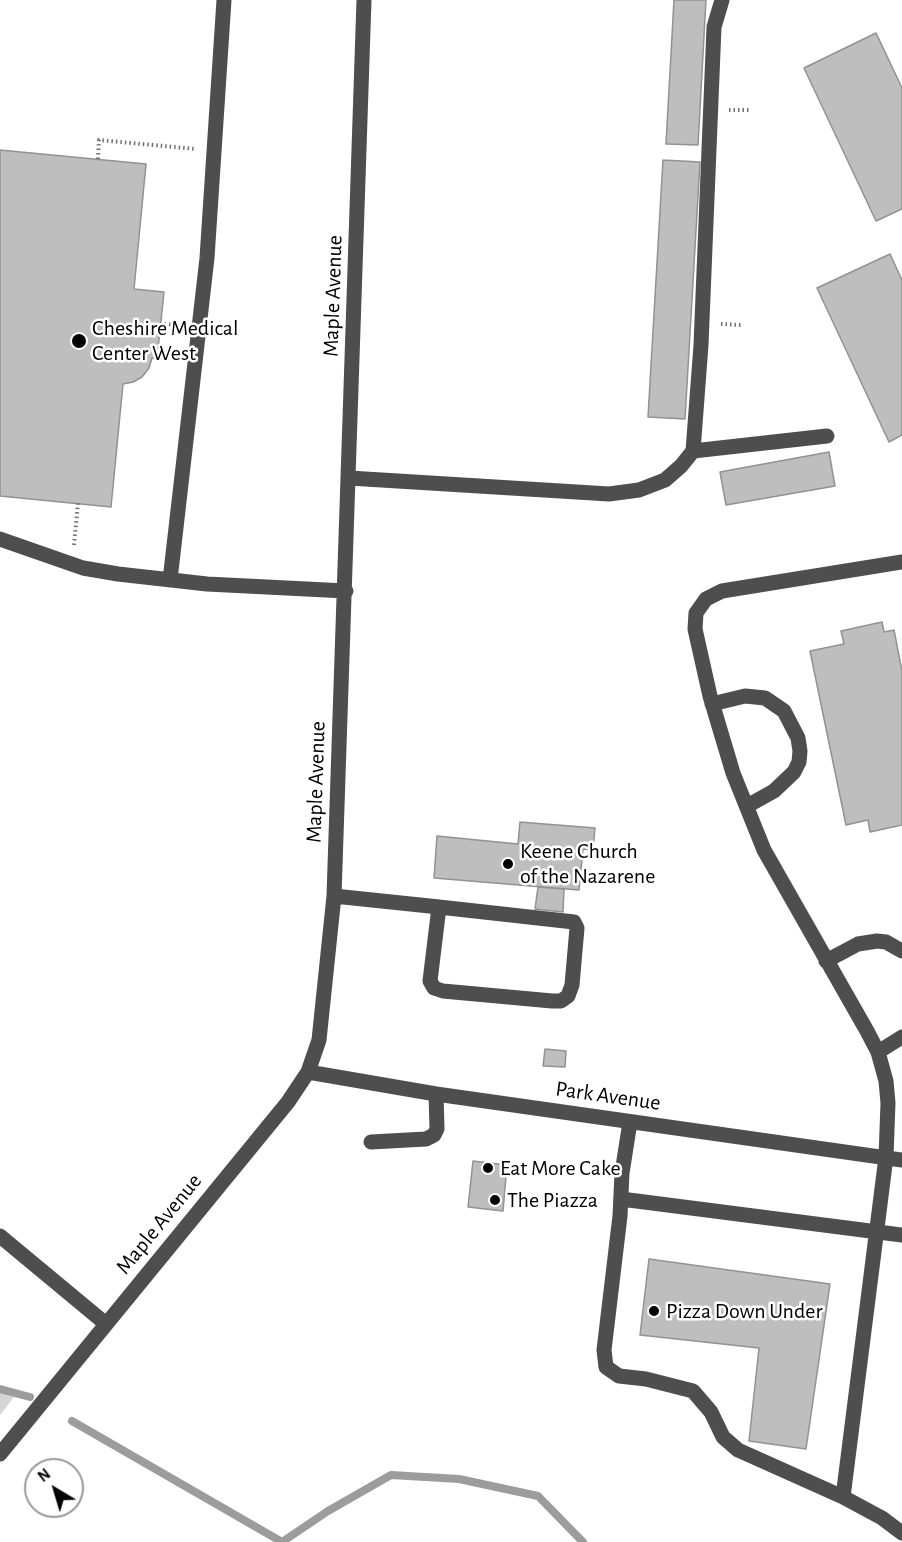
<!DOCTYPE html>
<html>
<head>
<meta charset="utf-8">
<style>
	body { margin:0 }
	#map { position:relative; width:902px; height:1542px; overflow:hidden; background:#fff; font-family:"Alegreya Sans",sans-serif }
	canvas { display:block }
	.north { position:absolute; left:24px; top:1458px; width:60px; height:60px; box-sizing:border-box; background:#fff; border:2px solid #999; border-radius:50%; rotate:322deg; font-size:16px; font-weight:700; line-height:24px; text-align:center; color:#000 }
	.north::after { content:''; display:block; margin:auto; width:21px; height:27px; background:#000; clip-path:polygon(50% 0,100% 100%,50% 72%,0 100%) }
</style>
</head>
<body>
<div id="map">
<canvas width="902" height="1542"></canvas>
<div class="north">N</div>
</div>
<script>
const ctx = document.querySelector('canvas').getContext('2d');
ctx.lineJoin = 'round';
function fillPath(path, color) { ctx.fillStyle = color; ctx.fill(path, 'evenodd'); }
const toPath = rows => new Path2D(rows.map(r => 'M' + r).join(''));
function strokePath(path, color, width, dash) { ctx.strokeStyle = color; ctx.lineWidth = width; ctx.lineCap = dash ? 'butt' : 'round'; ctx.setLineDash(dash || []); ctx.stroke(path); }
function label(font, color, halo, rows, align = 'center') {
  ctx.font = font + ' "Alegreya Sans",sans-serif'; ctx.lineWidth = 5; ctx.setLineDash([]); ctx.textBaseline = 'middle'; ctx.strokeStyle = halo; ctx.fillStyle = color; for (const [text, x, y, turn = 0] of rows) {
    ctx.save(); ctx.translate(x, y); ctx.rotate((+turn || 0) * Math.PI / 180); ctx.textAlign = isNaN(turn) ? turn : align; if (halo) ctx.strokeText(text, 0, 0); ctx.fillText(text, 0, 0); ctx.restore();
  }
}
fillPath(toPath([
	[0,1393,14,1397,0,1415]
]), '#d5d5d5');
strokePath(toPath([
	[0,1389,30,1397],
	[72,1421,282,1542,328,1511,391,1475,459,1479,538,1496,583,1542]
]), '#9c9c9c', 8);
const building = toPath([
	[674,0,706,0,698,145,666,144,674,0],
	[876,33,902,88,902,209,876,221,804,68,876,33],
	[0,150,146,164,134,289,164,292,157,359,152,358,149,368,142,377,133,382,123,384,111,507,0,496,0,150],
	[663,160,700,162,685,419,648,417,663,160],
	[890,254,902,280,902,435,889,442,817,288,890,254],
	[829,452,835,486,726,505,720,472,829,452],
	[882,622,884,632,894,630,902,671,902,825,870,832,868,820,846,825,810,651,844,644,841,631,882,622],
	[520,822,595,828,593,850,583,849,579,890,434,878,437,836,518,844,520,822],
	[538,887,564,889,563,912,535,909,538,887],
	[545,1049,566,1051,565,1067,543,1066,545,1049],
	[473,1161,507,1165,503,1211,468,1207,473,1161],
	[649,1259,830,1284,806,1449,749,1441,759,1348,640,1335,649,1259]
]);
fillPath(building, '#bebebe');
strokePath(building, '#929292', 1.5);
strokePath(toPath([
	[729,110,749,110],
	[98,159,99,140,196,149],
	[160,324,179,325],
	[721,324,741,325],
	[217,329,228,330],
	[74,545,78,503]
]), '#707070', 4, [1.5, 3]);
strokePath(toPath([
	[693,451,701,345,714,27,722,0],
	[349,478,609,494,639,490,665,480,681,466,693,451,827,436],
	[0,539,83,568,118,574,207,584,346,591],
	[170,580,207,258,224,0],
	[712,704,745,696,765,698,784,711,798,738,800,751,799,762,794,772,774,791,747,806],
	[334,896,439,907,574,922,577,928,572,985,568,996,561,1001,552,1001,443,991,434,988,430,981,439,907],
	[826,961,858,944,877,941,886,942,902,951],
	[878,1052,902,1037],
	[308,1072,436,1094,902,1160],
	[630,1122,622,1173,620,1216,604,1350,606,1367,619,1376,646,1379,693,1391,711,1412,723,1437,738,1450,843,1497,882,1518,902,1533],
	[371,1142,426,1139,434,1135,437,1129,436,1094],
	[621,1199,902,1235],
	[0,1236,106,1324],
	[0,1454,288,1102,308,1072,319,1040,334,896,364,0],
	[843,1497,886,1157,888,1103,886,1081,878,1052,867,1031,764,850,733,773,710,696,695,629,696,613,706,599,722,591,902,562]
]), '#4e4e4e', 15);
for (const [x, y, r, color] of [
	[79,341,8,"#000"],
	[508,864,6,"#000"],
	[488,1168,6,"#000"],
	[495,1200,6,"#000"],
	[654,1311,6,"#000"]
]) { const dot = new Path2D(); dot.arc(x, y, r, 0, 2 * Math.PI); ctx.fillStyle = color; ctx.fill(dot); strokePath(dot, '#fff', 2); }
label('22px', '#000', '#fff', [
	["Maple Avenue",333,296,-88],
	["Maple Avenue",316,782,-88],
	["Park Avenue",608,1096,8],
	["Maple Avenue",159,1224,-51]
]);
label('22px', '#000', '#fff', [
	["Cheshire Medical",92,328],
	["Center West",92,353],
	["Keene Church",520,851],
	["of the Nazarene",520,876],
	["Eat More Cake",500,1168],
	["The Piazza",507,1200],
	["Pizza Down Under",666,1311]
], 'left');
</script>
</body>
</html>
